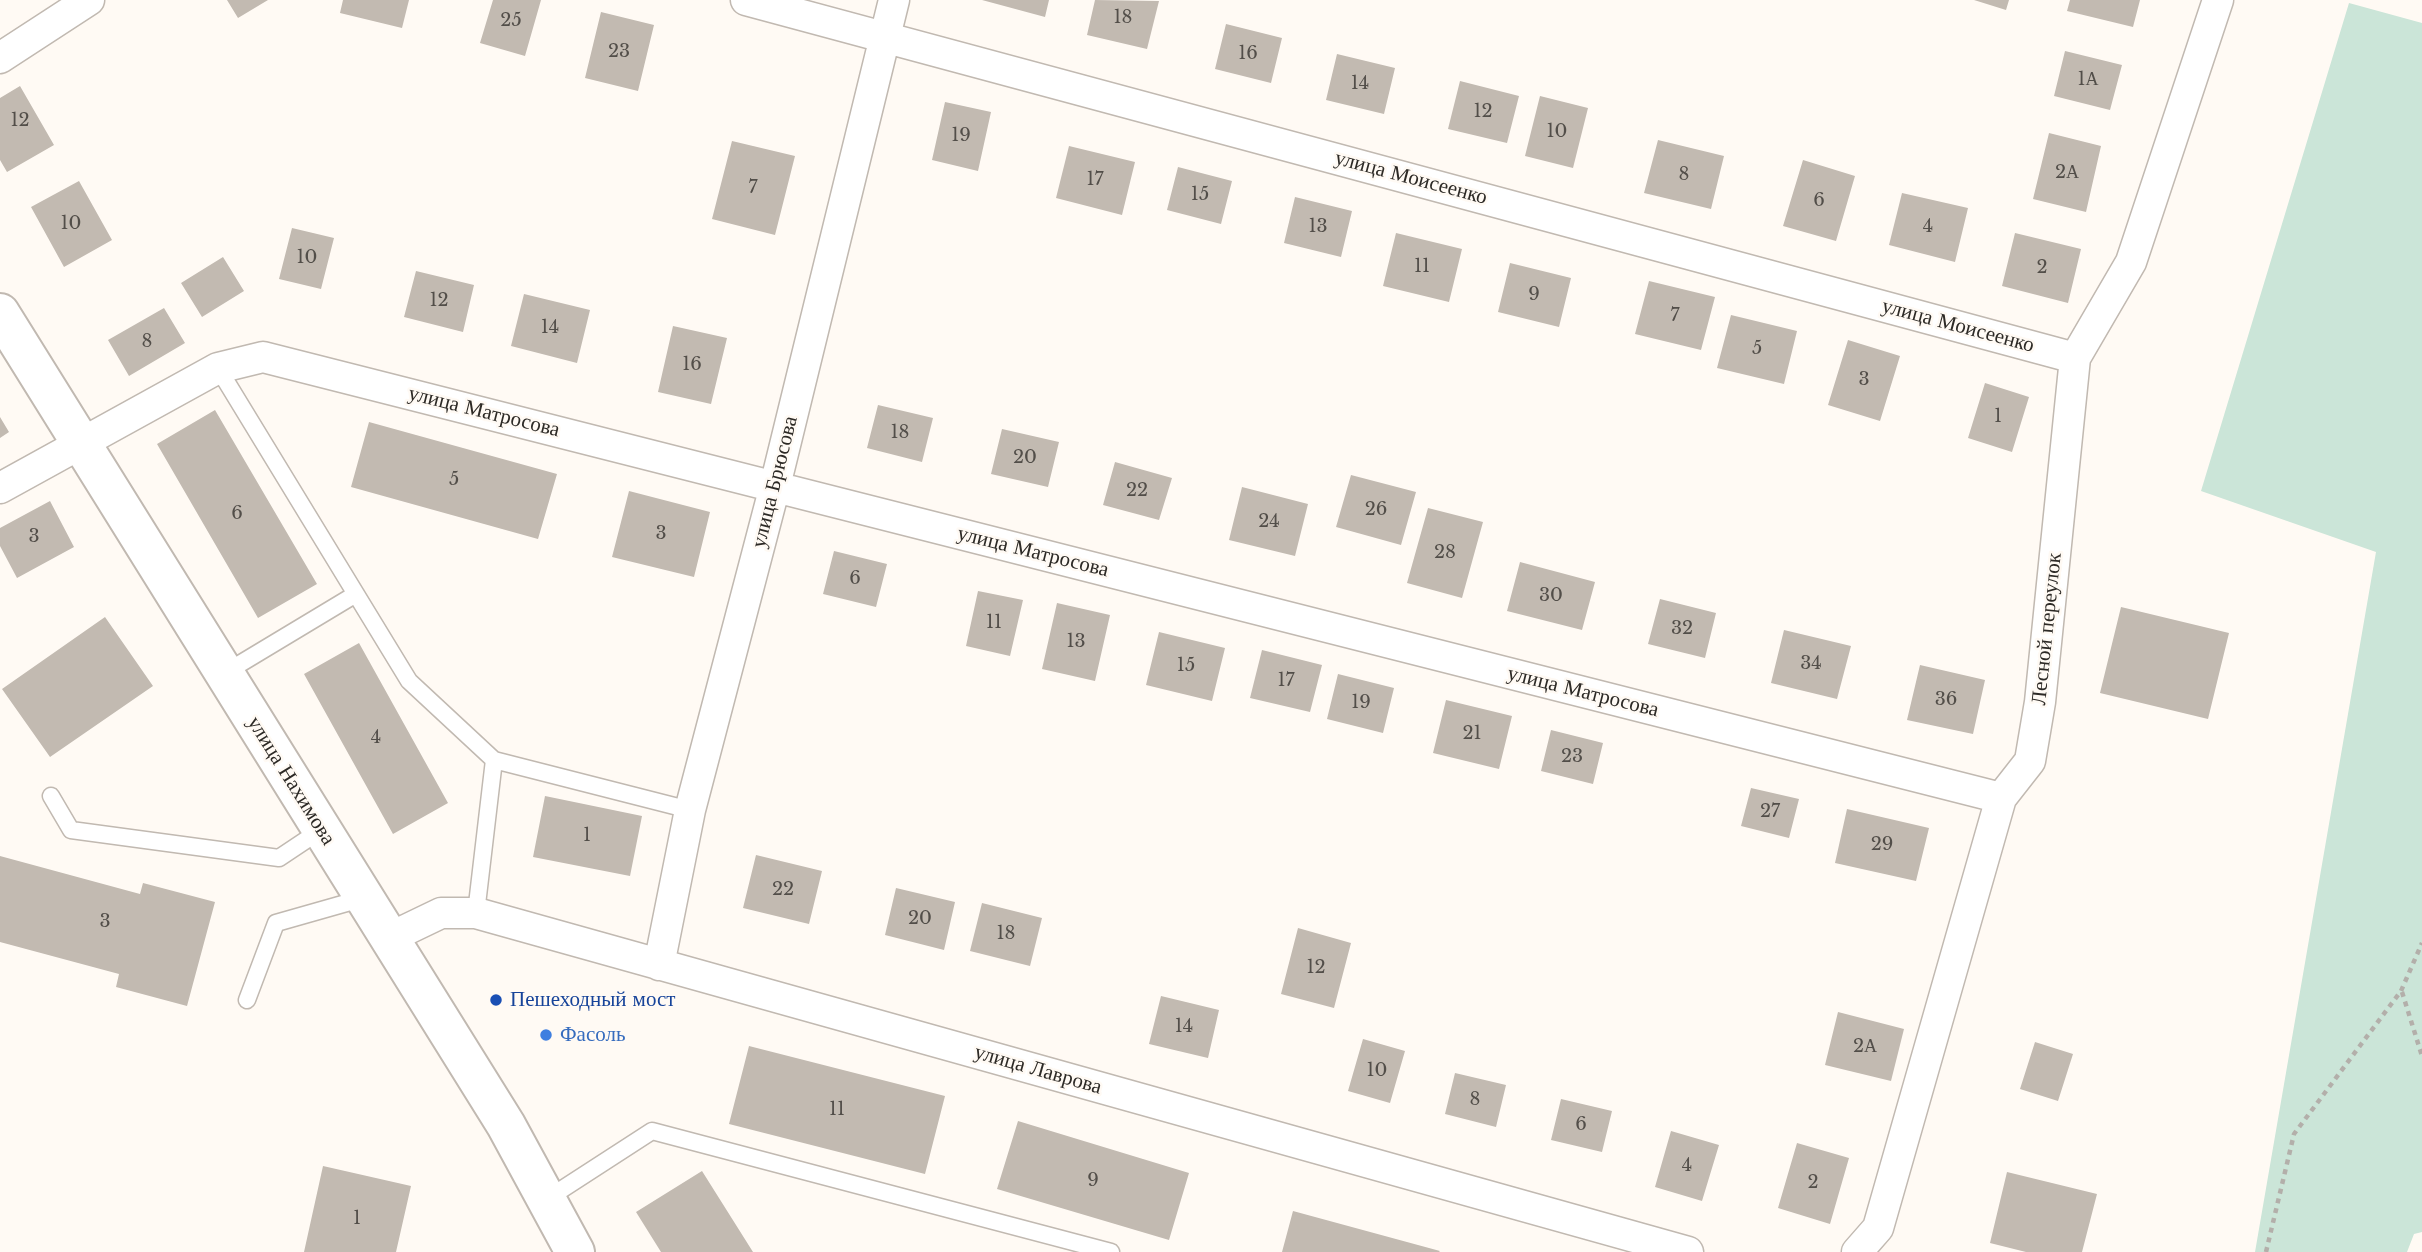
<!DOCTYPE html>
<html>
<head>
<meta charset="utf-8">
<style>
	body { margin:0 }
	canvas { display:block; background:#fffaf4 }
</style>
</head>
<body>
<canvas width="2422" height="1252"></canvas>
<script>
const ctx = document.querySelector('canvas').getContext('2d');
ctx.lineJoin = 'round';
function fillPath(path, color) { ctx.fillStyle = color; ctx.fill(path, 'evenodd'); }
const toPath = rows => new Path2D(rows.map(r => 'M' + r).join(''));
function strokePath(path, color, width, dash) { ctx.strokeStyle = color; ctx.lineWidth = width; ctx.lineCap = dash ? 'butt' : 'round'; ctx.setLineDash(dash || []); ctx.stroke(path); }
function label(font, color, halo, rows, align = 'center') {
  ctx.font = font + ' "Libre Baskerville",serif'; ctx.lineWidth = 5; ctx.setLineDash([]); ctx.textBaseline = 'middle'; ctx.strokeStyle = halo; ctx.fillStyle = color; for (const [text, x, y, turn = 0] of rows) {
    ctx.save(); ctx.translate(x, y); ctx.rotate((+turn || 0) * Math.PI / 180); ctx.textAlign = isNaN(turn) ? turn : align; if (halo) ctx.strokeText(text, 0, 0); ctx.fillText(text, 0, 0); ctx.restore();
  }
}
fillPath(toPath([
	[2349,3,2422,23,2422,1232,2414,1234,2407,1252,2255,1252,2376,552,2201,491]
]), '#cbe5d8');
fillPath(toPath([
	[227,0,268,0,238,18],
	[343,0,409,0,402,28,340,13],
	[493,0,541,0,525,56,480,43],
	[982,0,1049,0,1045,17],
	[1095,0,1159,1,1147,49,1087,35],
	[1974,0,2009,0,2006,10],
	[2070,0,2140,0,2133,27,2067,11],
	[601,12,654,25,638,91,585,78],
	[1226,24,1282,38,1271,83,1215,69],
	[2065,51,2122,65,2110,110,2054,96],
	[1337,54,1395,68,1384,114,1326,100],
	[1460,81,1519,96,1507,143,1448,129],
	[20,86,54,145,7,172,0,160,0,98],
	[1540,96,1588,108,1573,168,1525,156],
	[945,102,991,112,978,171,932,160],
	[2049,133,2101,146,2086,212,2033,199],
	[1658,140,1724,156,1711,209,1644,193],
	[732,141,795,156,775,235,712,219],
	[1069,146,1135,162,1122,215,1056,198],
	[1803,160,1855,176,1836,241,1783,226],
	[1178,167,1232,181,1221,224,1167,210],
	[79,181,112,240,64,267,31,207],
	[1902,193,1968,208,1955,262,1889,245],
	[1295,197,1352,211,1341,257,1284,243],
	[292,228,334,238,321,289,279,279],
	[1396,233,1462,249,1449,302,1383,286],
	[2015,233,2081,249,2068,303,2002,286],
	[223,257,244,291,202,317,181,283],
	[1510,263,1571,278,1559,327,1498,312],
	[416,271,474,285,463,332,404,317],
	[1649,281,1715,297,1701,350,1635,334],
	[524,294,590,310,577,363,511,346],
	[164,308,185,343,129,376,108,340],
	[1731,315,1797,331,1784,384,1717,368],
	[673,326,727,338,711,404,658,392],
	[1848,340,1900,356,1880,421,1828,405],
	[1985,383,2029,397,2012,452,1968,438],
	[878,405,933,418,922,462,867,448],
	[215,410,317,584,258,618,157,444],
	[0,417,9,432,0,438],
	[369,422,557,474,538,539,351,487],
	[1002,429,1059,442,1048,487,991,474],
	[1115,462,1172,478,1159,520,1103,505],
	[1351,475,1416,492,1401,545,1336,527],
	[1242,487,1308,504,1295,556,1229,540],
	[629,491,710,512,694,577,612,557],
	[50,501,74,547,17,578,0,546,0,528],
	[1428,508,1483,522,1462,598,1407,583],
	[834,551,887,564,876,607,823,594],
	[1520,562,1595,582,1582,630,1507,611],
	[978,591,1023,600,1010,656,966,646],
	[1660,599,1716,613,1705,658,1648,644],
	[1057,603,1110,615,1095,681,1042,669],
	[2121,607,2229,633,2208,719,2100,693],
	[105,617,153,686,50,757,2,689],
	[1784,630,1851,646,1837,699,1771,683],
	[1159,632,1225,648,1212,701,1146,685],
	[359,643,448,803,393,834,304,674],
	[1262,650,1322,665,1310,712,1250,698],
	[1920,665,1985,680,1973,734,1907,720],
	[1338,674,1394,688,1383,733,1327,719],
	[1446,700,1512,716,1499,769,1433,753],
	[1551,730,1603,743,1593,784,1541,771],
	[1751,788,1799,799,1789,838,1741,826],
	[545,796,642,816,630,876,533,857],
	[1847,809,1929,828,1916,881,1835,863],
	[756,855,822,871,809,924,743,908],
	[0,856,140,894,143,883,215,902,187,1006,116,987,119,974,0,942],
	[896,888,955,902,944,950,885,935],
	[982,903,1042,918,1030,966,970,951],
	[1298,928,1351,943,1334,1008,1281,994],
	[1161,996,1219,1010,1208,1058,1149,1044],
	[1838,1012,1904,1029,1891,1081,1825,1065],
	[1363,1039,1405,1051,1390,1103,1348,1091],
	[2035,1042,2073,1054,2058,1101,2020,1089],
	[749,1046,945,1096,925,1174,729,1124],
	[1455,1073,1506,1085,1496,1127,1445,1114],
	[1561,1099,1612,1111,1602,1152,1551,1140],
	[1018,1121,1189,1173,1169,1240,997,1189],
	[1671,1131,1719,1145,1702,1201,1655,1187],
	[1797,1143,1849,1158,1830,1224,1778,1208],
	[323,1166,411,1186,396,1252,304,1252],
	[702,1171,753,1252,661,1252,636,1212],
	[2007,1172,2097,1194,2082,1252,2026,1252,1990,1243],
	[1293,1211,1440,1251,1439,1252,1282,1252]
]), '#c2bab1');
const lane = toPath([
	[218,368,409,681,494,760,690,810],
	[223,674,356,594],
	[51,796,71,830,279,858,321,830],
	[476,913,494,760],
	[247,1000,276,923,364,898],
	[547,1199,652,1131,1111,1252]
]);
const street = toPath([
	[746,0,2075,358],
	[0,58,89,0],
	[0,488,218,368,263,357,2001,798],
	[389,938,441,913,476,913,1688,1252],
	[659,965,690,810,775,486,894,0],
	[1857,1252,1878,1228,2001,798,2030,761,2040,702,2075,358,2131,262,2218,0]
]);
const secondary = toPath([
	[0,313,506,1125,575,1252]
]);
strokePath(lane, '#c1b9b1', 19);
strokePath(street, '#c1b9b1', 33);
strokePath(secondary, '#c1b9b1', 42);
strokePath(toPath([
	[2402,992,2422,1056],
	[2266,1252,2294,1134,2401,991,2422,943]
]), '#b3afaa', 4.5, [5, 5]);
strokePath(lane, '#fff', 16);
strokePath(street, '#fff', 30);
strokePath(secondary, '#fff', 38);
for (const [x, y, r, color] of [
	[496,1000,7,"#1a4fb4"],
	[546,1035,7,"#3f7fe0"]
]) { const dot = new Path2D(); dot.arc(x, y, r, 0, 2 * Math.PI); ctx.fillStyle = color; ctx.fill(dot); strokePath(dot, '#fffaf4', 2.5); }
label('18px', '#524e49', null, [
	["18",1123,18],
	["25",511,21],
	["23",619,52],
	["16",1248,54],
	["1А",2088,80],
	["14",1360,84],
	["12",1483,112],
	["12",20,121],
	["10",1557,132],
	["19",961,136],
	["2А",2067,173],
	["8",1684,175],
	["17",1095,180],
	["7",753,188],
	["15",1200,195],
	["6",1819,201],
	["10",71,224],
	["13",1318,227],
	["4",1928,227],
	["10",307,258],
	["11",1422,267],
	["2",2042,268],
	["9",1534,295],
	["12",439,301],
	["7",1675,316],
	["14",550,328],
	["8",147,342],
	["5",1757,349],
	["16",692,365],
	["3",1864,380],
	["1",1998,417],
	["18",900,433],
	["20",1025,458],
	["5",454,480],
	["22",1137,491],
	["26",1376,510],
	["6",237,514],
	["24",1269,522],
	["3",661,534],
	["3",34,537],
	["28",1445,553],
	["6",855,579],
	["30",1551,596],
	["11",994,623],
	["32",1682,629],
	["13",1076,642],
	["34",1811,664],
	["15",1186,666],
	["17",1286,681],
	["36",1946,700],
	["19",1361,703],
	["21",1472,734],
	["4",376,738],
	["23",1572,757],
	["27",1770,812],
	["1",587,836],
	["29",1882,845],
	["22",783,890],
	["20",920,919],
	["3",105,922],
	["18",1006,934],
	["12",1316,968],
	["14",1184,1027],
	["2А",1865,1047],
	["10",1377,1071],
	["8",1475,1100],
	["11",837,1110],
	["6",1581,1125],
	["4",1687,1166],
	["9",1093,1181],
	["2",1813,1183],
	["1",357,1219]
]);
label('21px', '#2d2a26', '#fffaf4', [
	["улица Моисеенко",1411,178,15],
	["улица Моисеенко",1958,326,15],
	["улица Матросова",484,412,14],
	["улица Брюсова",775,482,-76],
	["улица Матросова",1033,552,14],
	["Лесной переулок",2047,629,-84],
	["улица Матросова",1583,692,14],
	["улица Нахимова",291,781,58],
	["улица Лаврова",1038,1070,16]
]);
label('21px', '#164399', '#fffaf4', [
	["Пешеходный мост",510,1000]
], 'left');
label('21px', '#366cbe', '#fffaf4', [
	["Фасоль",560,1035]
], 'left');
</script>
</body>
</html>
